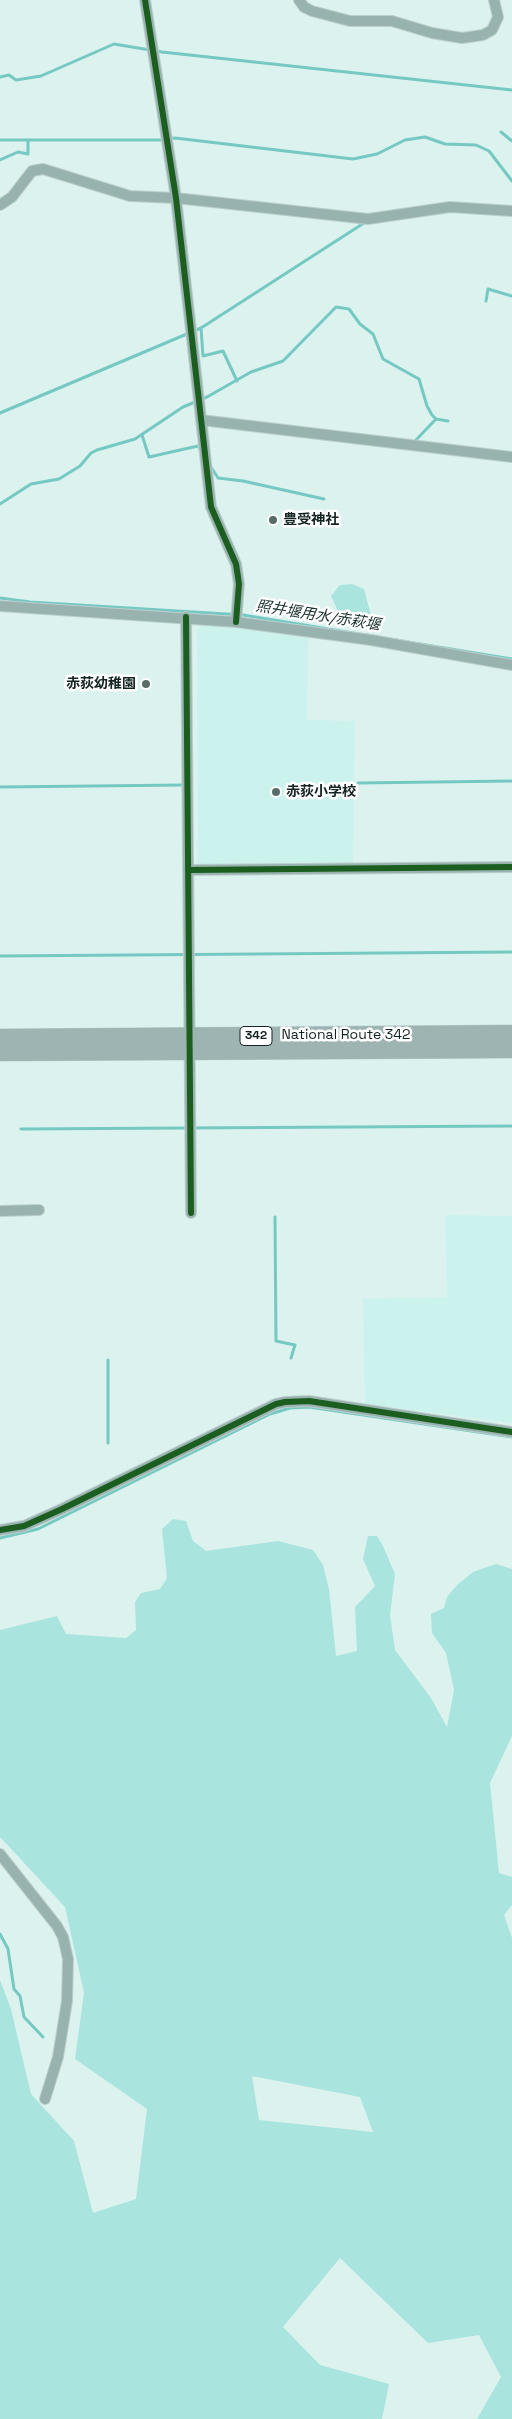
<!DOCTYPE html>
<html>
<head>
<meta charset="utf-8">
<style>
	body { margin:0 }
	canvas { display:block; background:#dbf2ef }
</style>
</head>
<body>
<canvas width="512" height="2419"></canvas>
<script>
const ctx = document.querySelector('canvas').getContext('2d');
ctx.lineJoin = 'round';
function fillPath(path, color) { ctx.fillStyle = color; ctx.fill(path, 'evenodd'); }
const toPath = rows => new Path2D(rows.map(r => 'M' + r).join(''));
function strokePath(path, color, width, dash) { ctx.strokeStyle = color; ctx.lineWidth = width; ctx.lineCap = dash ? 'butt' : 'round'; ctx.setLineDash(dash || []); ctx.stroke(path); }
function label(font, color, halo, rows, align = 'center') {
  ctx.font = font + ' "Space Grotesk","Noto Sans JP",sans-serif'; ctx.lineWidth = 5; ctx.setLineDash([]); ctx.textBaseline = 'middle'; ctx.strokeStyle = halo; ctx.fillStyle = color; for (const [text, x, y, turn = 0] of rows) {
    ctx.save(); ctx.translate(x, y); ctx.rotate((+turn || 0) * Math.PI / 180); ctx.textAlign = isNaN(turn) ? turn : align; if (halo) ctx.strokeText(text, 0, 0); ctx.fillText(text, 0, 0); ctx.restore();
  }
}
fillPath(toPath([
	[202,624,308,637,307,720,355,721,353,864,198,864,197,630],
	[445,1215,512,1216,512,1423,365,1404,363,1299,447,1297]
]), '#ccf2ee');
fillPath(toPath([
	[352,584,364,589,373,623,349,623,340,615,331,596,340,585],
	[173,1519,186,1521,193,1541,206,1551,278,1541,313,1550,323,1565,329,1589,336,1656,357,1651,355,1607,375,1586,363,1559,368,1536,377,1536,383,1546,395,1574,390,1615,395,1650,431,1698,447,1727,454,1690,446,1653,432,1633,431,1614,444,1608,447,1597,457,1585,473,1572,496,1564,512,1569,512,1736,490,1783,499,1873,512,1877,512,1905,504,1915,512,1938,512,2419,477,2419,501,2377,479,2335,428,2343,340,2258,283,2327,320,2365,389,2384,382,2419,0,2419,0,1980,11,2009,31,2094,74,2141,93,2213,136,2199,147,2109,75,2059,84,1993,65,1907,0,1837,0,1630,57,1616,66,1634,126,1638,136,1630,135,1602,141,1593,160,1589,167,1578,162,1529],
	[252,2076,360,2097,373,2132,259,2120]
]), '#aae4de');
strokePath(toPath([
	[0,77,9,75,16,80,41,76,114,44,162,52,512,90],
	[501,132,512,141],
	[0,140,160,140,175,138,353,159,377,154,405,140,425,137,445,144,476,145,489,151,512,181],
	[0,160,18,152,28,154,28,140],
	[486,301,488,289,512,296],
	[201,328,203,356,223,351,237,381],
	[0,413,201,328,364,223],
	[142,435,149,457,198,446,201,451],
	[415,441,436,419],
	[209,464,218,478,243,481,324,499],
	[0,504,31,484,59,479,80,466,91,453,97,450,135,439,183,407,207,397,251,372,283,361,336,307,349,309,360,324,373,334,383,359,419,379,427,406,432,415,436,419,448,421],
	[0,598,30,602,243,615,512,659],
	[358,783,512,781],
	[0,787,183,785],
	[0,956,512,952],
	[21,1129,512,1126],
	[275,1217,276,1341,295,1345,291,1358],
	[108,1360,108,1443],
	[0,1538,38,1529,270,1414,290,1408,309,1407,512,1437],
	[0,1934,8,1949,14,1989,20,1996,24,2017,43,2037]
]), '#76c9c3', 3);
const street = toPath([
	[145,0,176,198,211,507,236,564,239,584,236,622],
	[299,0,304,7,312,11,350,21,392,21,432,33,462,38,483,35,492,30,498,17,494,0],
	[0,205,12,197,32,171,43,169,130,196,176,198,368,219,450,207,512,211],
	[201,420,512,457],
	[0,606,236,622,371,640,512,665],
	[186,617,191,1213],
	[188,870,512,867],
	[0,1211,39,1210],
	[0,1530,24,1526,62,1509,276,1404,285,1402,309,1401,512,1432],
	[0,1854,57,1926,63,1937,68,1959,67,2001,58,2057,45,2099]
]);
const highway = toPath([
	[0,1038,512,1034],
	[0,1052,512,1049]
]);
strokePath(street, '#bdcfcd', 12);
strokePath(highway, '#bdcfcd', 19);
strokePath(street, '#98b2af', 10);
strokePath(highway, '#9db4b2', 18);
strokePath(toPath([
	[145,0,176,198,211,507,236,564,239,584,236,622],
	[186,617,191,1213],
	[188,870,512,867],
	[0,1530,24,1526,62,1509,276,1404,285,1402,309,1401,512,1432]
]), '#1b5e20', 6);
for (const [x, y, r, color] of [
	[273,520,5,"#5a6c6a"],
	[146,684,5,"#5a6c6a"],
	[276,792,5,"#5a6c6a"]
]) { const dot = new Path2D(); dot.arc(x, y, r, 0, 2 * Math.PI); ctx.fillStyle = color; ctx.fill(dot); strokePath(dot, '#fefefe', 2); }
for (const [x, y, w] of [
	[256,1036,32]
]) { const box = new Path2D(); box.roundRect(x - w / 2, y - 9.5, w, 19, 4); ctx.fillStyle = '#fefefe'; ctx.fill(box); strokePath(box, '#142422', 1); }
label('bold 12px', '#142422', null, [
	["342",256,1036]
]);
label('bold 14px', '#142422', '#fefefe', [
	["豊受神社",283,520],
	["赤荻幼稚園",136,684,"right"],
	["赤荻小学校",286,792]
], 'left');
label('14px', '#142422', '#fefefe', [
	["National Route 342",346,1035]
]);
label('italic 15px', '#19312f', '#fefefe', [
	["照井堰用水/赤萩堰",318,616,9]
]);
</script>
</body>
</html>
